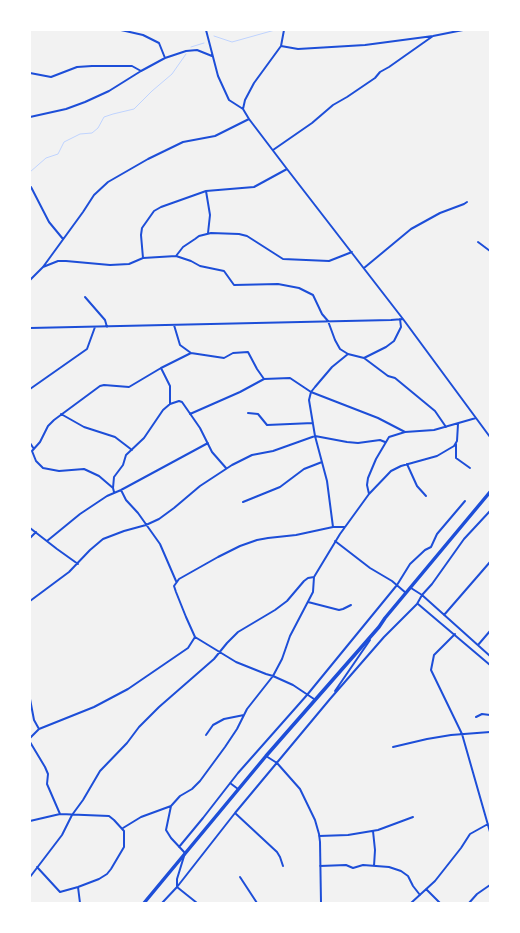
<!DOCTYPE html>
<html>
<head>
<meta charset="utf-8">
<style>
	body { margin:0 }
	#map { position:relative; width:520px; height:933px; overflow:hidden; background:#f2f2f2; font-family:"Noto Sans",sans-serif }
	canvas { display:block }
	.frame { position:absolute; inset:0; border:31px solid #fff; pointer-events:none }
</style>
</head>
<body>
<div id="map">
<canvas width="520" height="933"></canvas>
<div class="frame"></div>
</div>
<script>
const ctx = document.querySelector('canvas').getContext('2d');
ctx.lineJoin = 'round';
const toPath = rows => new Path2D(rows.map(r => 'M' + r).join(''));
function strokePath(path, color, width, dash) { ctx.strokeStyle = color; ctx.lineWidth = width; ctx.lineCap = dash ? 'butt' : 'round'; ctx.setLineDash(dash || []); ctx.stroke(path); }
strokePath(toPath([
	[214,36,232,42,275,30],
	[191,47,204,43],
	[30,172,46,158,58,154,64,142,80,134,92,133,98,128,104,117,113,114,134,109,152,91,172,74,186,54]
]), '#bfd3fe', 1);
strokePath(toPath([
	[121,30,143,35,159,43,165,58],
	[206,30,218,76,229,100,243,109,249,119,287,169,403,319,490,437],
	[281,46,298,49,365,45,433,36,463,30],
	[30,73,51,77,77,67,92,66,132,66,141,71],
	[243,109,245,100,254,83,281,46,284,30],
	[30,117,66,109,85,102,109,91,141,71,165,58,186,51,197,50,212,56],
	[273,150,312,123,333,105,347,97,375,78,380,72,389,67,433,36],
	[31,187,49,222,63,239],
	[206,191,210,215,208,233],
	[478,242,490,251],
	[176,256,183,247,195,239,199,236,211,233,239,234,247,236,283,259,329,261,352,252],
	[143,258,141,235,142,228,154,211,161,207,206,191,254,187,287,169],
	[43,267,58,261,66,261,110,265,129,264,143,258,176,256,191,261,200,266,224,271,234,285,278,284,299,288,313,295,322,314,328,321,335,340,340,349,348,354,364,358,388,376,395,378,435,411,446,427],
	[364,268,411,229,440,213,464,204,467,202],
	[30,280,43,267,83,212,94,195,108,182,148,159,183,142,215,136,249,119],
	[85,297,105,320,107,327],
	[174,325,180,345,191,353],
	[30,328,391,320,403,319],
	[364,358,386,347,394,341,401,327,400,319],
	[161,368,170,386,170,404],
	[30,389,87,349,95,327],
	[248,413,258,414,267,425,313,423],
	[61,414,84,427,115,437,132,450],
	[190,414,240,392,264,379],
	[30,443,34,449],
	[456,444,456,458,470,468],
	[407,464,417,486,426,496],
	[113,488,99,476,84,469,59,471,43,468,36,461,32,451,40,442,48,426,54,420,100,386,104,385,129,387,161,368,191,353,224,358,233,353,248,352,257,369,264,379,290,378,311,392,378,418,405,432],
	[121,490,126,500,138,513,160,544,176,581],
	[114,492,113,488,114,477,123,465,126,455,144,438,163,410,170,404,179,401,182,402,200,428,212,452,226,468],
	[369,494,367,485,368,478,376,459,389,437,405,432,434,430,476,418],
	[243,502,280,487,304,469,322,462],
	[333,527,327,481,315,436,309,400,311,392,315,387,332,367,348,354],
	[30,528,57,549,78,564],
	[30,538,36,532],
	[47,541,80,514,107,496,121,490,208,443],
	[335,541,370,568,392,581,406,593],
	[411,588,422,595,490,656],
	[30,601,69,572,90,550,103,539,124,531,146,525,159,519,174,508,200,486,232,465,252,455,273,451,315,436,347,442,358,443,380,440,385,442],
	[308,602,339,610,343,609,351,605],
	[418,604,490,665],
	[444,615,490,562],
	[455,634,434,655,431,670,462,734,490,832],
	[478,645,490,631],
	[335,691,370,640],
	[30,699,34,720,39,729],
	[314,699,293,685,273,676,266,674,236,662,195,637,186,617,176,592,174,586,179,579,218,557,240,546,257,540,268,538,296,535,333,527,345,527],
	[476,717,482,714,490,715],
	[206,735,213,725,224,719,244,715],
	[30,738,39,729,94,707,128,689,188,648,195,637],
	[30,742,45,767,48,774,47,784,60,814],
	[393,747,427,739,451,735,490,732],
	[266,756,277,763,300,789,315,820,319,834,320,842,321,903],
	[230,783,238,789],
	[235,813,277,852,280,857,283,866],
	[30,821,60,814,109,816,114,820,124,831,124,847,111,869,107,874,99,879,78,887,60,892,37,867],
	[123,828,141,817,171,806],
	[373,831,375,850,374,866],
	[319,836,348,835,378,830,413,817],
	[179,847,203,818,238,773,307,695,397,585,410,564,425,550,431,547,437,534,465,501],
	[320,866,346,865,353,868,363,865,389,867,401,871,408,876,413,886,420,895],
	[30,877,62,835,72,815,83,800,100,771,127,743,139,727,159,707,214,659,227,643,238,632,275,610,287,601,304,581,308,578,314,577],
	[240,877,257,903],
	[78,887,80,903],
	[426,889,440,903],
	[162,903,177,887,235,813,330,699,384,637,417,604,422,595,432,584,464,539,490,511],
	[197,903,177,887,177,879,185,853,171,838,166,830,171,806,180,796,192,789,200,781,225,747,237,729,247,709,273,676,282,659,290,636,313,592,314,577,340,534,369,494,391,471,401,466,437,456,454,446,457,441,458,424],
	[411,903,435,881,461,848,470,834,488,824],
	[469,903,477,894,490,885]
]), '#1d4ed8', 2);
strokePath(toPath([
	[144,903,266,756,379,627,385,618,490,492]
]), '#1d4ed8', 3.5);
</script>
</body>
</html>
